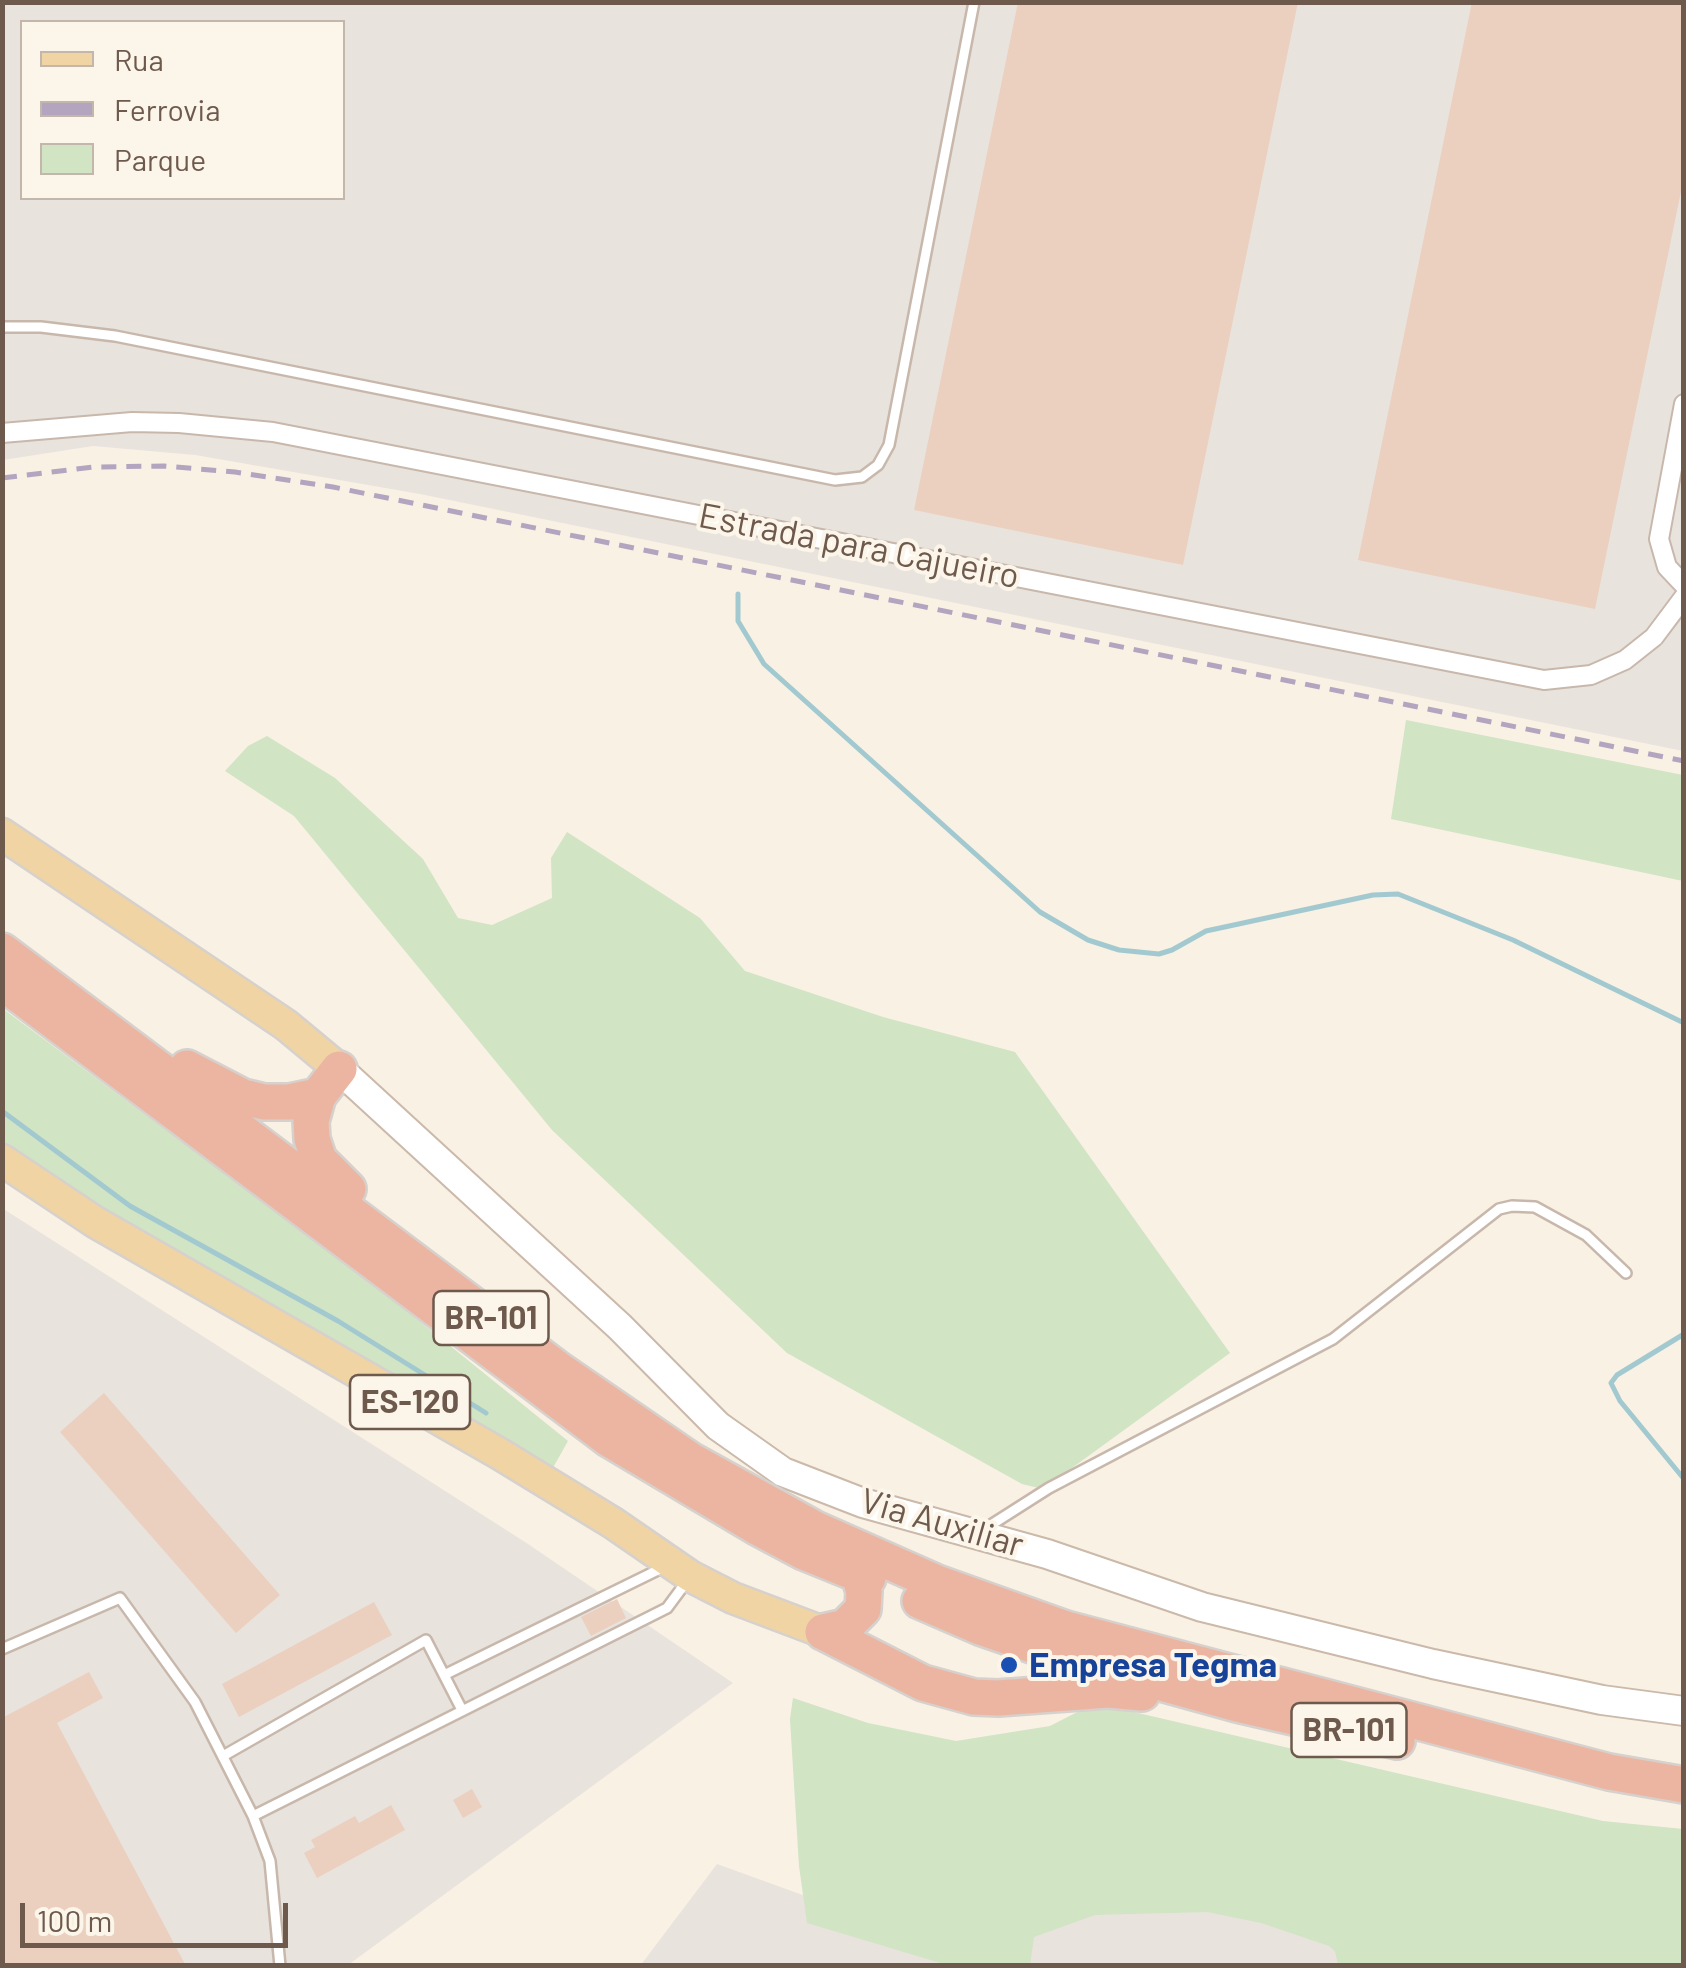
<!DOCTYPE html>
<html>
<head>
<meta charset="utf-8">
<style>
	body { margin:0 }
	#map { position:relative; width:1686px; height:1968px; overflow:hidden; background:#f9f1e4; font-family:Barlow,sans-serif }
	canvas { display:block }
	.frame { position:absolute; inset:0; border:5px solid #6e594d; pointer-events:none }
	.legend { position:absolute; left:20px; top:20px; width:325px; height:180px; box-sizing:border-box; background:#fcf5e9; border:2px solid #c3b7ab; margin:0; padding:12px 18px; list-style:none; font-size:30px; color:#6e594d }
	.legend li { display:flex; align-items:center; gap:20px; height:50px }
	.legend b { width:50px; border:2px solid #c3b7ab }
	.scale { position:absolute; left:20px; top:1903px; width:268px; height:45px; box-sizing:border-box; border:5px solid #6e594d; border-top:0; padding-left:12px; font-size:30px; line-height:35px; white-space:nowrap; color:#6e594d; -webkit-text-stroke:8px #fcf5e9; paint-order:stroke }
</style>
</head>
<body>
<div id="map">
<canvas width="1686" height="1968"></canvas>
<div class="frame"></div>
<ul class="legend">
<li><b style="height:12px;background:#f0d4a4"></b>Rua</li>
<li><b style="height:12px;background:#b3a4c0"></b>Ferrovia</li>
<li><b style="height:28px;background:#d1e4c4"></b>Parque</li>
</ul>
<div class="scale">100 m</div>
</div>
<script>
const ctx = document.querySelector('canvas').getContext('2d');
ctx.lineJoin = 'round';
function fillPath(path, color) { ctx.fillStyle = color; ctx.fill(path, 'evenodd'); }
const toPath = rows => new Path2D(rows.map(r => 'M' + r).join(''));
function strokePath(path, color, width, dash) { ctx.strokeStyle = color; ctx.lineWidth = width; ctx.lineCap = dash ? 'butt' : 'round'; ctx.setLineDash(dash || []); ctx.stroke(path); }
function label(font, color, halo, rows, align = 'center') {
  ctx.font = font + ' Barlow,sans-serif'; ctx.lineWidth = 8; ctx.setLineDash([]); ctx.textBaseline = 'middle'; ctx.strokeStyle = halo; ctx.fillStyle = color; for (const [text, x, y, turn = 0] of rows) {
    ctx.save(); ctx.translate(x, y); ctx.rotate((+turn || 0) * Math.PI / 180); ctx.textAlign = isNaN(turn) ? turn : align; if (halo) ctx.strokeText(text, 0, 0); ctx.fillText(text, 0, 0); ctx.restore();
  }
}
fillPath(toPath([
	[3,3,1683,3,1683,751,420,494,195,455,93,446,3,460],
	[22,22,342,22,342,198,22,198],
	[2,1208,525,1542,733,1683,348,1965,3,1965],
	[717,1864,996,1965,640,1966],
	[1198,1895,1371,1929,1373,1966,1006,1966,1017,1910]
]), '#e9e3de');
fillPath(toPath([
	[1406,720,1683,775,1683,881,1391,819],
	[267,736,335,778,423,859,458,918,492,925,552,898,551,858,567,832,700,918,745,971,883,1017,1015,1052,1230,1353,1043,1489,1022,1484,787,1353,552,1130,294,816,225,771,248,746],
	[2,1008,381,1290,568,1441,550,1473,480,1444,3,1146],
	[793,1698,868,1723,956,1741,1050,1726,1095,1703,1603,1821,1683,1829,1683,1965,1338,1965,1335,1951,1329,1946,1261,1923,1207,1912,1095,1915,1034,1937,1030,1965,947,1965,807,1923,799,1866,790,1719]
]), '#d1e4c4');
strokePath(toPath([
	[738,594,738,621,764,664,1040,912,1088,940,1119,950,1159,954,1172,950,1206,931,1373,895,1398,894,1513,940,1684,1023],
	[2,1111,130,1206,338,1321,486,1413],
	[1684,1334,1617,1375,1611,1383,1620,1401,1684,1479]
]), '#a2c9d0', 5);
fillPath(toPath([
	[1018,2,1298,2,1183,565,914,510],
	[1472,2,1684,2,1684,177,1595,609,1358,560],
	[104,1393,280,1595,236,1633,60,1432],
	[617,1599,626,1618,591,1636,581,1617],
	[374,1602,392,1635,239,1717,222,1684],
	[89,1672,103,1698,57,1723,186,1966,2,1966,2,1718],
	[472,1789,482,1807,463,1818,453,1800],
	[391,1805,405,1830,317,1878,304,1853,315,1847,311,1840,355,1816,359,1823]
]), '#ebd0bf');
const lane = toPath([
	[2,327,41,327,115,336,835,480,862,477,878,465,889,445,974,2],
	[983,1530,1049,1488,1333,1339,1499,1209,1512,1206,1535,1207,1586,1235,1626,1273],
	[2,1649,120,1598,195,1702,253,1816,270,1861,280,1966],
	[444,1675,664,1567],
	[223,1756,426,1640,462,1710],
	[253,1816,667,1608,687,1581]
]);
const street = toPath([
	[1684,404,1659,539,1667,567,1684,585],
	[2,433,132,422,179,423,273,432,1544,680,1591,675,1625,660,1654,637,1684,597]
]);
const secondary = toPath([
	[339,1069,620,1327,718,1426,783,1472,863,1503,1047,1554,1202,1607,1433,1664,1602,1700,1684,1711]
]);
const primary = toPath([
	[2,834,286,1025,339,1069],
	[2,1160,95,1222,500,1454,613,1523,690,1576,733,1598,823,1632]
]);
const highway = toPath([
	[2,951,559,1370,690,1460,815,1529,937,1583,1066,1629,1609,1772,1684,1785],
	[2,982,609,1439,757,1527,804,1552,868,1578],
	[187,1068,243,1097,264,1102,289,1102,318,1096],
	[339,1069,318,1096,311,1121,312,1139,319,1160,348,1189],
	[920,1601,980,1627,1067,1657,1237,1704,1397,1741],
	[823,1632,923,1683,974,1697,998,1698,1108,1690,1142,1693],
	[823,1632,845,1627,863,1609,864,1591,858,1573]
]);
strokePath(lane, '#c8b8ac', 14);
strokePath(street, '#c8b8ac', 22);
strokePath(secondary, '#cbb9aa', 32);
strokePath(primary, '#d6d1cd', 35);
strokePath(highway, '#d6d1cd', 40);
strokePath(lane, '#fff', 9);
strokePath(street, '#fff', 18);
strokePath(secondary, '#fff', 28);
strokePath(primary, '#f0d4a4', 30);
strokePath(highway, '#ecb5a2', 35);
strokePath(toPath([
	[2,478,93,467,164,466,235,472,333,487,1684,761]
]), '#b3a4c0', 5, [15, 10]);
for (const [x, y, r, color] of [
	[1009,1665,10,"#1a4fb4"]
]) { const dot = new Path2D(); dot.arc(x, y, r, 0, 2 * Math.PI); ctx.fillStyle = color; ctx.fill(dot); strokePath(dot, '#fcf5e9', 4); }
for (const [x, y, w] of [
	[491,1318,115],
	[410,1402,120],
	[1349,1730,115]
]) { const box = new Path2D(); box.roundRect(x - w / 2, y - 27, w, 54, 8); ctx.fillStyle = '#fcf5e9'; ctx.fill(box); strokePath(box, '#6e594d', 2.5); }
label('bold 32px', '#6e594d', null, [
	["BR-101",491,1318],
	["ES-120",410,1402],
	["BR-101",1349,1730]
]);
label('35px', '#6e594d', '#fcf5e9', [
	["Estrada para Cajueiro",859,546,11],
	["Via Auxiliar",942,1523,16]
]);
label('bold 35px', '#164399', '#fcf5e9', [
	["Empresa Tegma",1029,1665]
], 'left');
</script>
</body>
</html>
